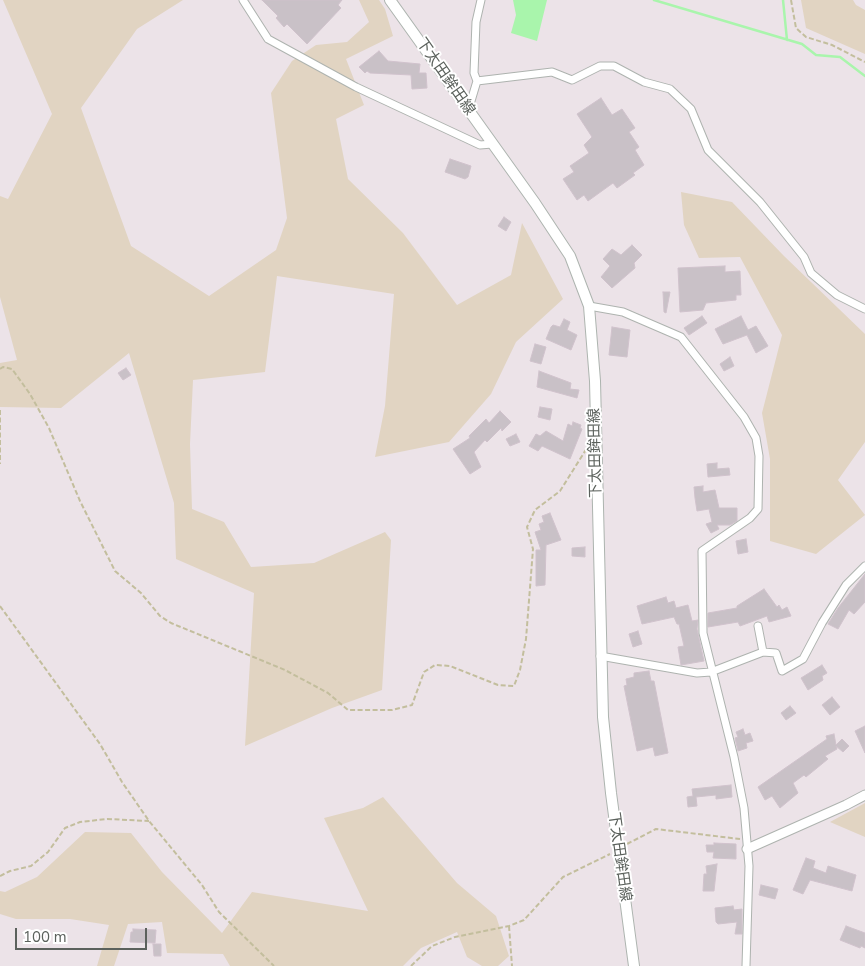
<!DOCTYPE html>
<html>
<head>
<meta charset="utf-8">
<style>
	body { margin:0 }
	#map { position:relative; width:865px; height:966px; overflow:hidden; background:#ece3e8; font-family:"Nunito Sans",sans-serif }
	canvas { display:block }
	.scale { position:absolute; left:15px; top:928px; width:132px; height:22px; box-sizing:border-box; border:2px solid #5b615c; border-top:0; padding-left:6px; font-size:15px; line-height:18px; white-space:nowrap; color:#5b615c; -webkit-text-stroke:4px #fff; paint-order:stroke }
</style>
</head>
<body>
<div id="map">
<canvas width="865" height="966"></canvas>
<div class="scale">100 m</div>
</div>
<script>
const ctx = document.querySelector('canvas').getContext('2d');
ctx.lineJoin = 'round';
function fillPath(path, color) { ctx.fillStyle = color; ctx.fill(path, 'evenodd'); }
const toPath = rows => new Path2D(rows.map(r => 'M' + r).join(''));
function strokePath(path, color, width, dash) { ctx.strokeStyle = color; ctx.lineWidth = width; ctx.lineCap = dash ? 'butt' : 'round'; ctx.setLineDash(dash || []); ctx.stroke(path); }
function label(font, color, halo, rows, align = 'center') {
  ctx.font = font + ' "Nunito Sans","Noto Sans JP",sans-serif'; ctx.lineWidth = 4; ctx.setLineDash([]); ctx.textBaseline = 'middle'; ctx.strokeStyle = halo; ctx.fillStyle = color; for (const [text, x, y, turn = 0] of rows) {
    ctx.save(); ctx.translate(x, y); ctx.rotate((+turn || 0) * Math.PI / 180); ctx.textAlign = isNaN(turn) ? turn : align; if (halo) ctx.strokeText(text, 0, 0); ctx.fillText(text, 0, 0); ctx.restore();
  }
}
fillPath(toPath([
	[3,0,183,0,137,29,81,108,131,246,209,296,276,250,287,218,271,93,292,61,316,45,347,42,369,22,359,0,379,0,385,9,393,36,346,59,364,105,336,119,348,179,403,233,457,305,511,275,522,223,563,299,516,342,491,394,449,442,375,457,385,406,394,294,277,276,265,372,193,380,190,444,192,509,224,522,251,567,314,563,385,532,391,540,382,690,332,708,245,746,254,593,176,559,174,503,129,353,61,408,0,407,0,363,17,360,0,297,0,196,8,199,52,114],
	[801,0,853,0,856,5,865,10,865,54,806,28],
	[681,192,732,202,784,256,865,334,865,442,838,480,865,515,816,554,770,541,770,459,762,413,782,335,740,257,699,258,684,225],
	[383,797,457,883,496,916,509,956,498,966,482,966,467,957,457,932,421,948,403,966,230,966,223,954,167,953,162,922,128,924,114,966,97,966,109,925,70,919,16,919,0,914,0,891,5,892,37,877,85,832,131,833,162,872,222,933,252,892,368,911,324,818,363,808],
	[865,803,865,837,830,822]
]), '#e1d4c2');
fillPath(toPath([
	[513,0,547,0,537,41,511,33,516,15]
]), '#a9f5ac');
strokePath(toPath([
	[654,0,802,44,816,55,840,57,865,76],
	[783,0,787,40]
]), '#a9f5ac', 2.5);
const building = toPath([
	[262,0,342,0,338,5,341,8,307,44,287,24,284,27,276,18,278,16,262,0],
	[379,51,388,61,420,64,419,73,426,73,427,88,412,89,411,75,370,73,367,71,365,73,359,67,379,51],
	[601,98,612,115,622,109,635,128,629,132,639,147,635,150,644,165,633,173,635,175,617,188,613,183,588,201,584,195,577,200,563,179,574,172,570,166,589,153,584,145,592,137,577,114,601,98],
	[450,159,471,166,468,177,465,179,445,172,450,159],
	[504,217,511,222,506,231,498,226,504,217],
	[632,245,642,255,634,263,635,268,612,288,601,277,610,266,603,259,612,249,621,255,632,245],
	[725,266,725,272,740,271,741,295,736,295,736,300,706,303,703,310,680,312,678,268,725,266],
	[663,292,670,292,666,313,664,312,663,292],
	[702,316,707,323,689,335,684,328,702,316],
	[741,316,748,330,756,326,768,346,756,353,747,335,723,344,715,329,741,316],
	[564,319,570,322,567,330,577,335,571,350,546,339,551,327,553,325,560,327,564,319],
	[612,327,630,330,627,357,609,355,612,327],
	[535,344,546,347,541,364,530,361,535,344],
	[730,357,734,366,724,371,720,364,730,357],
	[126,368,131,375,123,380,118,373,126,368],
	[539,371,571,383,570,389,579,390,577,398,537,387,539,371],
	[540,407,552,409,550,420,538,417,540,407],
	[500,411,511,422,502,431,501,428,487,442,485,440,474,452,481,467,470,474,453,449,470,438,469,436,486,419,489,423,500,411],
	[573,422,581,425,580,428,582,429,570,459,542,446,538,451,529,446,536,434,540,436,546,431,563,441,568,424,572,426,573,422],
	[516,434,520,442,510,446,506,439,516,434],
	[717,463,717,469,729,468,730,475,708,477,707,464,717,463],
	[703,486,703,492,715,490,719,508,737,508,737,521,730,525,717,525,719,529,711,533,706,524,712,522,709,509,697,511,695,498,694,487,703,486],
	[550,513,561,540,546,545,545,585,536,586,536,550,541,550,535,532,541,530,539,524,544,522,542,516,550,513],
	[746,539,748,552,738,554,736,541,746,539],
	[585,547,585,557,572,556,572,548,585,547],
	[865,574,865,602,854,614,849,610,838,629,828,624,838,608,865,574],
	[764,589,777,607,779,605,782,610,787,607,791,616,769,622,767,616,740,626,738,622,708,627,708,613,737,608,737,606,764,589],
	[666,597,668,603,674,601,676,608,688,605,692,621,698,620,697,629,704,661,681,665,678,647,684,646,679,624,677,624,674,617,642,624,637,606,666,597],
	[638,631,642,644,633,647,629,634,638,631],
	[822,665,827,673,822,676,823,680,808,690,801,678,822,665],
	[649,671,651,681,654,681,668,753,655,756,653,747,637,751,624,686,627,685,626,679,634,677,634,673,649,671],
	[832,697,840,707,830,715,822,705,832,697],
	[790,706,796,713,786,720,781,713,790,706],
	[865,726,865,753,855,731,865,726],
	[743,729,745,735,750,733,753,741,746,743,747,748,738,751,735,738,738,737,736,732,743,729],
	[834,734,836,745,842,739,849,746,843,752,836,746,837,749,825,756,828,759,806,777,804,775,793,783,798,793,780,808,772,796,765,800,758,787,827,739,826,736,834,734],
	[731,785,732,797,716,799,716,795,696,797,697,806,688,807,687,797,693,796,692,789,731,785],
	[714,843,736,844,736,859,713,858,714,852,707,852,706,845,714,845,714,843],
	[806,858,815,861,813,868,826,873,828,866,856,875,852,891,810,880,803,894,793,890,806,858],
	[717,864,714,891,703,891,704,874,707,874,706,866,717,864],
	[761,885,778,889,775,899,759,895,761,885],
	[733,906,734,910,742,909,742,934,735,934,737,922,718,924,716,922,715,908,733,906],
	[846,926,865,933,865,948,861,946,860,948,840,940,846,926],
	[133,929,156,930,155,943,130,942,131,932,133,932,133,929],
	[153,944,161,944,161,956,154,956,153,944]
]);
fillPath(building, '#c9c1c7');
strokePath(building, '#d0c2cc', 1);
const minor = toPath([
	[243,0,268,39,356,87,480,145,492,144],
	[477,81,552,72,572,80,600,66,614,66,644,82,670,89,691,109,708,150,760,202,804,257,811,273,837,295,865,309],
	[468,111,477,81,474,73,476,22,481,0],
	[589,306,623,312,681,337,744,417,756,438,759,456,758,509,750,518,702,551,703,633,734,757,744,808,749,866,746,966],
	[758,626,763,652],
	[600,656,697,673,711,672,763,652,776,653,782,671,803,659,822,623,846,585,865,566]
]);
const tertiary = toPath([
	[747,849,846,805,865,795]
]);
const secondary = toPath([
	[390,0,535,203,570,256,589,306,595,381,603,717,611,793,634,966]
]);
strokePath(minor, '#aeb3af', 9);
strokePath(tertiary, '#aeb3af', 11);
strokePath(secondary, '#adb4af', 12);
strokePath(toPath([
	[791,0,796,28,806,37,832,45,865,62],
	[0,369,3,367,12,369,30,394,49,428,80,501,115,571,141,593,160,616,171,623,285,670,328,693,348,710,392,710,412,705,424,672,435,665,450,666,498,685,514,686,520,670,526,639,533,549,527,527,535,510,560,491,587,448],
	[0,410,0,464],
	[0,606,100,744,122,782,149,821,202,885,219,912,274,966],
	[627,844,656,829,740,839],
	[0,876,10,871,31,866,48,852,65,828,80,822,107,819,149,821],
	[509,926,512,966],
	[411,966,432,946,455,937,509,926,524,920,563,877,610,854]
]), '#c3be9d', 2, [5, 2.5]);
strokePath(minor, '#fff', 7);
strokePath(tertiary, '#fff', 9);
strokePath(secondary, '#fff', 10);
label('15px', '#5b615c', '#fff', [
	["下太田鉾田線",445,77,55],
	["下太田鉾田線",596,453,-91],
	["下太田鉾田線",619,857,82]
]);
</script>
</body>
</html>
